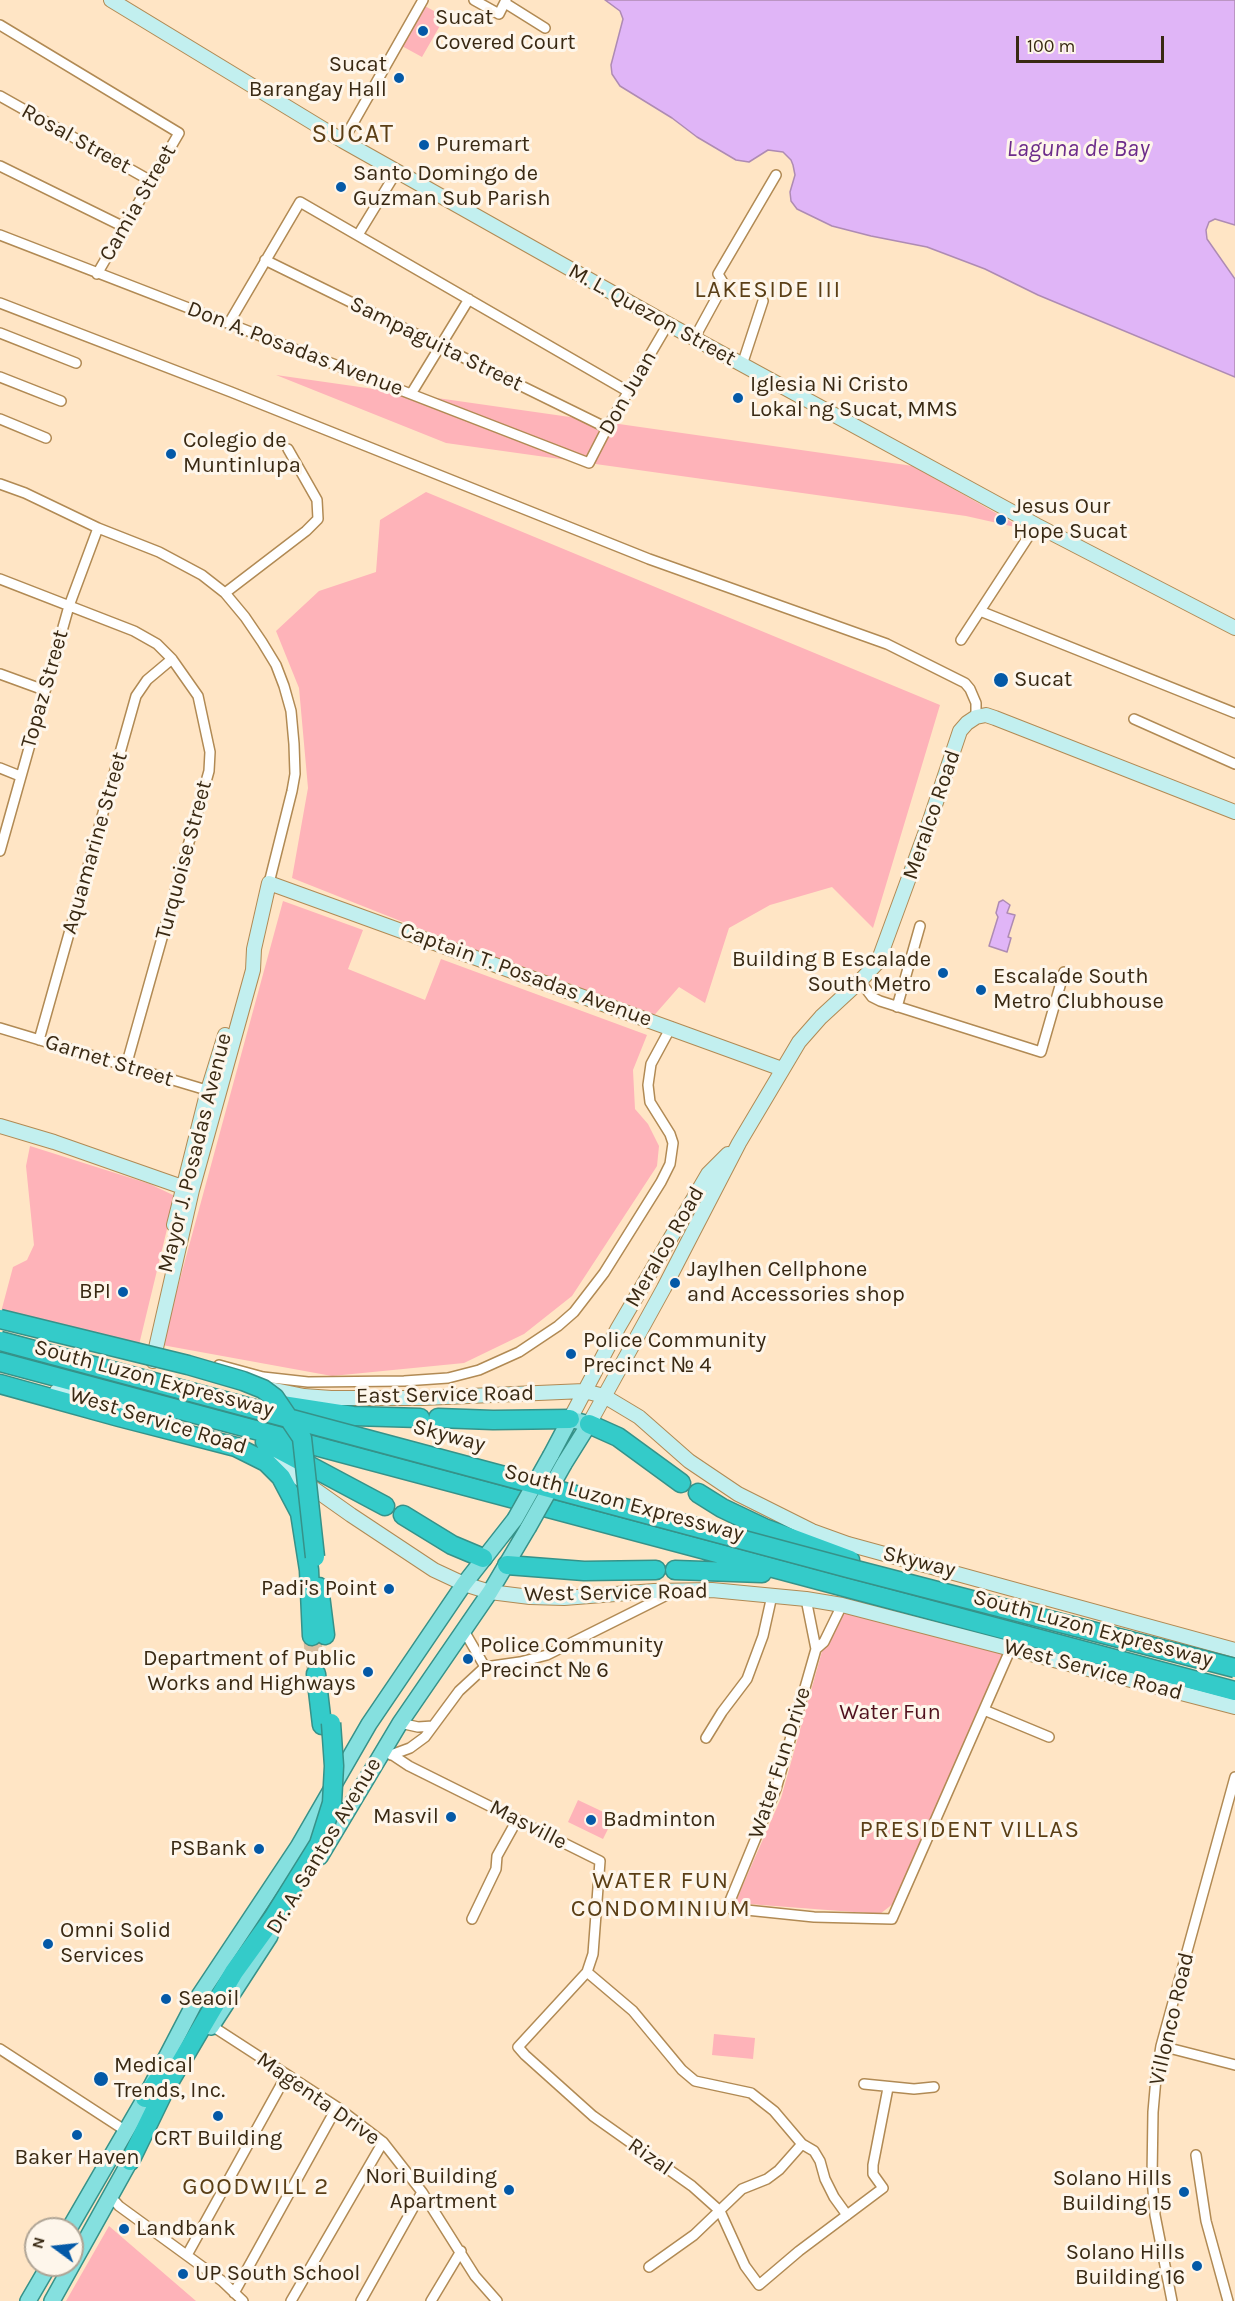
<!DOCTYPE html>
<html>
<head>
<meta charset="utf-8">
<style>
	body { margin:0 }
	#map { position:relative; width:1235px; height:2301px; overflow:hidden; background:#ffe5c5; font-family:Karla,sans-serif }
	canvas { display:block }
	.north { position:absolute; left:24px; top:2217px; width:60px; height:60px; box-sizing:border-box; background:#fef6eb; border:2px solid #afa495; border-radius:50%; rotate:285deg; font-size:16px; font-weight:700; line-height:24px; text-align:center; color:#392913 }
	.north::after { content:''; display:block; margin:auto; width:21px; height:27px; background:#0459a7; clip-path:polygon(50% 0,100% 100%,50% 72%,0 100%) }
	.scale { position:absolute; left:1016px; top:36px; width:148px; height:27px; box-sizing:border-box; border:3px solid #392913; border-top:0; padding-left:8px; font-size:18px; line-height:21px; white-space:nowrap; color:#392913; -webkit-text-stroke:4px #fef6eb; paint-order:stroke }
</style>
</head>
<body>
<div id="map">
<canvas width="1235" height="2301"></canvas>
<div class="north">N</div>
<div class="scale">100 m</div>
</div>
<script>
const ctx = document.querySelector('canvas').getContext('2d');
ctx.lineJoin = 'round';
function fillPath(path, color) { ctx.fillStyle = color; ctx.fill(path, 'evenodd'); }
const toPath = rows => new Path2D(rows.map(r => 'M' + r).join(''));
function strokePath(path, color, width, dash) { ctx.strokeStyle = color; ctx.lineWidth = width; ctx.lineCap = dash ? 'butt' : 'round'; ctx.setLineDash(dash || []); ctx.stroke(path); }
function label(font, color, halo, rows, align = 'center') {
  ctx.font = font + ' Karla,sans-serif'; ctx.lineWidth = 6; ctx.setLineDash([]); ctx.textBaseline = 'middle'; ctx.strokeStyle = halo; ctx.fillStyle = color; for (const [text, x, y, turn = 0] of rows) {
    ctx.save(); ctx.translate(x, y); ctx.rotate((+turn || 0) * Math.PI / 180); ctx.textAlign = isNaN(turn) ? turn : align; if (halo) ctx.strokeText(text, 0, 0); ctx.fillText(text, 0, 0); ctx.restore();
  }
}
fillPath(toPath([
	[423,5,445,17,422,57,400,45],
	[276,375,913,466,1024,529,966,516,446,443],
	[426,492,940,705,873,928,832,887,770,905,729,928,705,1003,679,987,650,1020,292,878,308,788,299,688,276,631,319,591,376,572,380,520],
	[283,901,363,930,348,969,425,1000,441,959,647,1035,633,1070,635,1109,648,1124,659,1146,657,1166,572,1296,524,1334,464,1363,332,1376,162,1345],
	[30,1146,150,1184,175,1196,138,1349,1,1312,13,1267,27,1260,34,1245,26,1166],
	[846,1609,1004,1654,894,1903,880,1914,735,1903,781,1798,824,1644],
	[578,1800,614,1817,603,1839,568,1822],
	[714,2034,755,2038,753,2059,712,2055],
	[109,2226,196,2301,66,2301]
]), '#feb3b9');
const water = toPath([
	[605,0,1235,0,1235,225,1215,219,1209,222,1206,230,1207,239,1235,279,1235,377,1038,295,985,269,927,247,871,236,832,226,797,209,791,201,790,192,795,175,793,165,791,160,783,152,768,150,749,162,736,160,697,137,672,118,620,86,612,74,611,65,623,19,620,11,605,0],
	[1003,900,1010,905,1007,913,1015,915,1008,937,1011,938,1007,952,989,946,998,917,996,913,999,902,1003,900]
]);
fillPath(water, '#e0b5f7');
strokePath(water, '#ae8bb3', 1.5);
strokePath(toPath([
	[312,1636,316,1674]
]), '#d7bfa1', 18, [18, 9]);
const street = toPath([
	[474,0,499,14,506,0],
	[505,3,545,28],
	[0,25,179,133,97,274],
	[0,96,151,181],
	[343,141,423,0],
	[0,166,124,227],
	[0,235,589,463,607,428,668,324],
	[358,235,397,171],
	[265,260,607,428],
	[0,303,231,392,649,559,887,644,965,683,970,689,976,703,976,717],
	[229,323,300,202,629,392],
	[0,333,76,363],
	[694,339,724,284,718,274,776,175],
	[742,365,763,301],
	[0,377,61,401],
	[411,394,469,299],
	[0,419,46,438],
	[0,484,25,493,98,528,159,552,202,575,225,593,245,617,262,642,276,665,284,686,291,711,294,744,295,774,292,791,269,883],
	[0,579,134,631,157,644,172,659,198,696,210,752,209,771,126,1066],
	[225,593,306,531,318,519,317,500,288,449],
	[980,611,1235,713],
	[961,640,1036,525],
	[0,674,44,690],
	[1134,719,1235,764],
	[0,768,20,776],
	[0,851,69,606,98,528],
	[860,981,872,997,880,1001,1041,1052,1064,972],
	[897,1007,920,926],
	[0,1028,213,1092],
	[39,1040,136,696,147,680,172,659],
	[219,1365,263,1377,308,1382,404,1381,448,1378,479,1370,519,1352,558,1326,574,1312,604,1273,661,1182,670,1164,673,1143,670,1134,650,1102,648,1085,651,1064,671,1027],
	[806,1599,816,1649,776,1789,727,1908,814,1917,892,1919,1011,1648],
	[463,1629,485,1667],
	[816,1649,824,1642,842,1605],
	[984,1710,1049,1737],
	[400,1723,418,1727,433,1726],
	[706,1738,722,1712,747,1679,763,1636,771,1600,774,1595],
	[391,1755,410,1748,425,1737,459,1691,485,1667,520,1662,547,1655,671,1593],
	[394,1756,409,1766,600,1861,593,1954,587,1972,518,2047,525,2055,593,2116,692,2186,720,2211,745,2266,759,2285,799,2251,883,2188,873,2174,873,2165,888,2088],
	[472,1919,496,1869,497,1856,517,1820],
	[587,1972,633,2011,682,2070,695,2081,751,2093,774,2111,802,2144,814,2151,820,2161,825,2179,834,2197,847,2215],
	[212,2026,337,2107,383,2142,422,2192,475,2276,497,2301],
	[1161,2046,1235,2065],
	[0,2049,126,2131],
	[864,2084,914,2089,934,2087],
	[1196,2155,1206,2221,1228,2301],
	[111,2197,119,2206,222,2281,243,2301],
	[187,2255,286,2076],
	[649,2267,694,2235,742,2189,767,2179,779,2170,802,2144],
	[234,2293,337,2107],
	[291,2301,383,2142],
	[361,2301,422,2192],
	[431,2301,461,2251],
	[1172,2301,1155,2215,1152,2178,1153,2112,1156,2078,1161,2046,1235,1777]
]);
const secondary = toPath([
	[111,0,343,141,668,324,1036,525,1235,628],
	[0,1126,54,1142,191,1190],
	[174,1225,208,1090,225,1035],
	[153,1361,192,1190,253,970,254,949,269,883,782,1069],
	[265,1388,304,1396,331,1398,423,1398,584,1391,604,1396,639,1417,689,1461,738,1494,812,1531,848,1544,1235,1650],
	[57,1391,169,1421],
	[570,1419,618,1328,708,1174,728,1154],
	[589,1424,664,1288,739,1143,799,1042,821,1017,860,981,878,962,929,823,960,731,967,723,976,717,986,715,995,718,1235,812],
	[269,1457,351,1515,434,1570,464,1584,490,1592,530,1597,564,1598,654,1591,712,1590,806,1599,842,1605,1235,1707]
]);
const primary = toPath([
	[551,1455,570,1419,589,1424,564,1464],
	[320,1857,400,1723,490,1592,528,1528],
	[211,2027,270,1936],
	[69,2229,145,2098,195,2002,298,1847,369,1724,464,1584,515,1519],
	[28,2301,49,2265],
	[52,2301,135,2152]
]);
const highway = toPath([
	[0,1362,1235,1691],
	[0,1384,119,1417,236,1447,266,1462,281,1477,300,1513,309,1570,312,1636],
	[269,1403,353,1416,420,1418],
	[438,1418,493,1420,570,1419],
	[589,1424,618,1437,681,1483],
	[265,1442,385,1506],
	[698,1493,722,1508,764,1528,850,1560],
	[403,1515,452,1545,483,1558],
	[507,1565,584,1571,656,1570],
	[675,1570,762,1573],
	[319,1587,325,1635],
	[316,1674,322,1725],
	[145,2098,165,2070],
	[130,2161,164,2091,234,1972,273,1918]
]);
strokePath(street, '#b18a54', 12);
strokePath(secondary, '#b18a54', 16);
strokePath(primary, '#369289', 18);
strokePath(highway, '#369289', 21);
strokePath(street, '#fff', 9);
strokePath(secondary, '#c2efef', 14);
strokePath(primary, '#85e0df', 15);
strokePath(highway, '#34cbc9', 18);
const primaryBridge = toPath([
	[515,1519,551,1455],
	[528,1528,564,1464]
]);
const highwayBridge = toPath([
	[0,1319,188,1365,243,1381,263,1389,275,1398,302,1438,315,1557],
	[0,1341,848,1568,1235,1668],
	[273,1918,319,1844,332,1803,334,1766,331,1723]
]);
strokePath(primaryBridge, '#369289', 18, []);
strokePath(highwayBridge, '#369289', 21, []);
strokePath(primaryBridge, '#85e0df', 15);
strokePath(highwayBridge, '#34cbc9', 18);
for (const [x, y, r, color] of [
	[423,31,6,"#0459a7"],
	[399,78,6,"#0459a7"],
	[424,145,6,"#0459a7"],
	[341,187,6,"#0459a7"],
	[738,398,6,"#0459a7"],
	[171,454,6,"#0459a7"],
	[1001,520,6,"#0459a7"],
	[1001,680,8,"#0459a7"],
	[943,973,6,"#0459a7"],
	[981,990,6,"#0459a7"],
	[675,1283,6,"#0459a7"],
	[123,1292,6,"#0459a7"],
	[571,1354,6,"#0459a7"],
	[389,1589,6,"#0459a7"],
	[468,1659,6,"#0459a7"],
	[368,1672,6,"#0459a7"],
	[451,1817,6,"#0459a7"],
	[591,1820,6,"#0459a7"],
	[259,1849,6,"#0459a7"],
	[48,1944,6,"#0459a7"],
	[166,1999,6,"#0459a7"],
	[101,2079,8,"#0459a7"],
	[218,2116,6,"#0459a7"],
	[77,2135,6,"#0459a7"],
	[509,2190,6,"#0459a7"],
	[1184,2192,6,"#0459a7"],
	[124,2229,6,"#0459a7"],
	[1197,2266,6,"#0459a7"],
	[183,2274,6,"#0459a7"]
]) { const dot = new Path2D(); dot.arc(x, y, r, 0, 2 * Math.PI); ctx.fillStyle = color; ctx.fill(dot); strokePath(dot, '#fef6eb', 2); }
label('22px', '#392913', '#fef6eb', [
	["Sucat",435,18],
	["Covered Court",435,43],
	["Sucat",387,65,"right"],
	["Barangay Hall",387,90,"right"],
	["Puremart",436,145],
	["Santo Domingo de",353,174],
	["Guzman Sub Parish",353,199],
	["Iglesia Ni Cristo",750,385],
	["Lokal ng Sucat, MMS",750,410],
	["Colegio de",183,441],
	["Muntinlupa",183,466],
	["Jesus Our",1013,507],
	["Hope Sucat",1013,532],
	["Sucat",1014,680],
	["Building B Escalade",931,960,"right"],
	["South Metro",931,985,"right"],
	["Escalade South",993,977],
	["Metro Clubhouse",993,1002],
	["Jaylhen Cellphone",687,1270],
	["and Accessories shop",687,1295],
	["BPI",111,1292,"right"],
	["Police Community",583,1341],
	["Precinct № 4",583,1366],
	["Padi's Point",377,1589,"right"],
	["Police Community",480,1646],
	["Precinct № 6",480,1671],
	["Department of Public",356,1659,"right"],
	["Works and Highways",356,1684,"right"],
	["Masvil",439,1817,"right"],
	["Badminton",603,1820],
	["PSBank",247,1849,"right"],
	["Omni Solid",60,1931],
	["Services",60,1956],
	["Seaoil",178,1999],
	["Medical",114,2066],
	["Trends, Inc.",114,2091],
	["CRT Building",218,2139,"center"],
	["Baker Haven",77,2158,"center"],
	["Nori Building",497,2177,"right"],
	["Apartment",497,2202,"right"],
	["Solano Hills",1172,2179,"right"],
	["Building 15",1172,2204,"right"],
	["Landbank",136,2229],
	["Solano Hills",1185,2253,"right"],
	["Building 16",1185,2278,"right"],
	["UP South School",195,2274]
], 'left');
label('22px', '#392913', '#fef6eb', [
	["Rosal Street",76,139,29],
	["Camia Street",138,203,-60],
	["M. L. Quezon Street",652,315,29],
	["Sampaguita Street",436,344,26],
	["Don A. Posadas Avenue",295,349,21],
	["Don Juan",628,393,-60],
	["Topaz Street",45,689,-74],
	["Meralco Road",932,815,-71],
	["Aquamarine Street",95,843,-74],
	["Turquoise Street",184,860,-75],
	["Captain T. Posadas Avenue",526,975,20],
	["Garnet Street",109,1061,17],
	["Mayor J. Posadas Avenue",195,1153,-76],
	["Meralco Road",665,1247,-60],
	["South Luzon Expressway",154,1379,15],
	["East Service Road",445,1395,-1],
	["West Service Road",158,1421,17],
	["Skyway",449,1436,15],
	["South Luzon Expressway",624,1503,15],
	["Skyway",919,1562,14],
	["West Service Road",616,1593,-1],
	["South Luzon Expressway",1093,1629,15],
	["West Service Road",1093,1670,15],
	["Water Fun Drive",780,1763,-72],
	["Masville",528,1825,27],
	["Dr. A. Santos Avenue",324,1846,-59],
	["Villonco Road",1172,2019,-77],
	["Magenta Drive",318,2099,35],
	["Rizal",650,2157,35]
]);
label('22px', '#50101d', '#fef6eb', [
	["Water Fun",890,1713]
]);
label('italic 24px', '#6d2c8a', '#fef6eb', [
	["Laguna de Bay",1078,149]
]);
ctx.letterSpacing = '1.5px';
label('24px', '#5b3f16', '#fef6eb', [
	["LAKESIDE III",768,290],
	["PRESIDENT VILLAS",970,1830],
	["WATER FUN",661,1881],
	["CONDOMINIUM",661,1909],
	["GOODWILL 2",256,2187]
]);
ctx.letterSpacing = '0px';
ctx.letterSpacing = '1.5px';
label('26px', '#5b3f16', '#fef6eb', [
	["SUCAT",353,135]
]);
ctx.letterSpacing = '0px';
</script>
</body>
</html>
